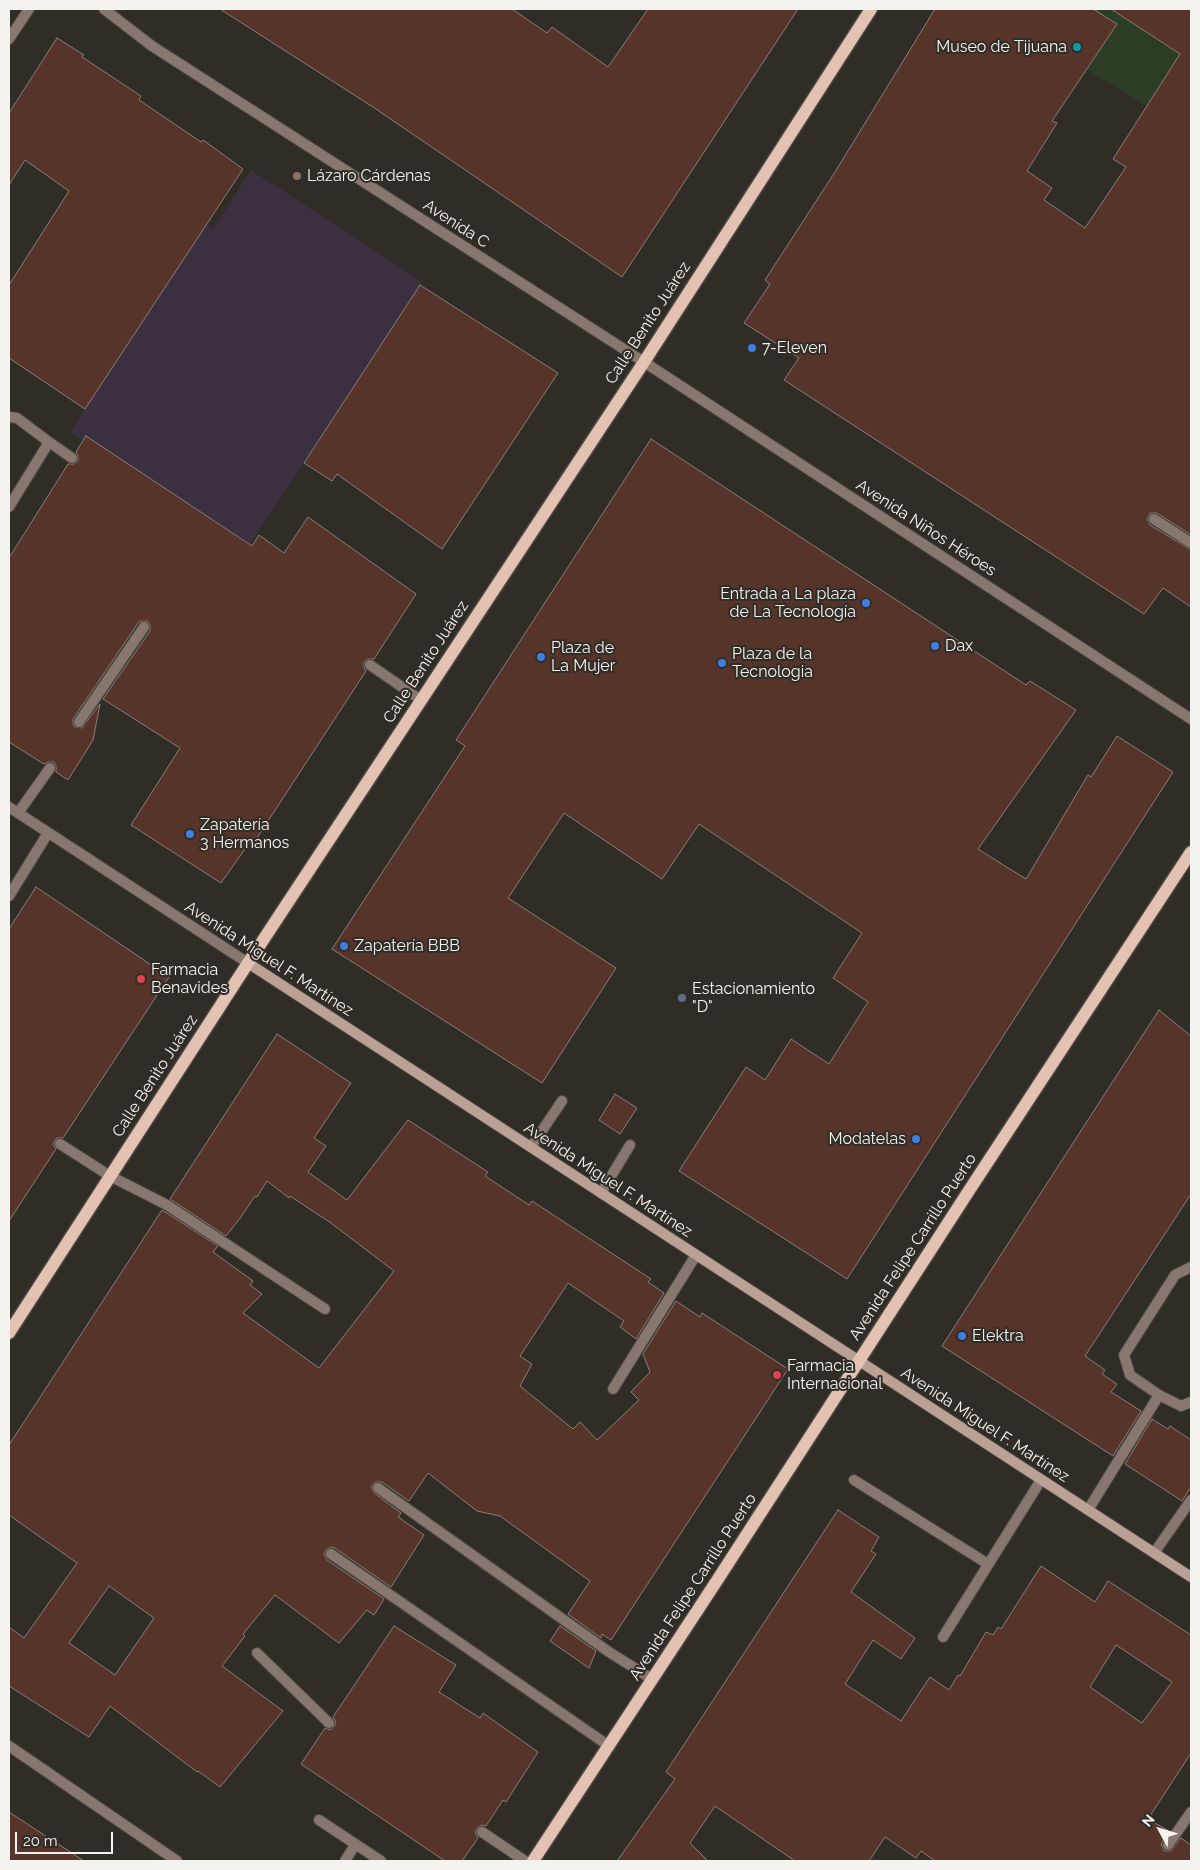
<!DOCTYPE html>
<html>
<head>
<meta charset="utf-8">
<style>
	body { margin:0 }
	#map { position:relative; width:1200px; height:1870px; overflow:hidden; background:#302c26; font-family:Raleway,sans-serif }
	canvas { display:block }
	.frame { position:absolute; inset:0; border:10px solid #f5f3ef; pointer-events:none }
	.north { position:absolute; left:1135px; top:1805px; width:50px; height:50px; -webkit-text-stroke:4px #302c26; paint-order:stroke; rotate:309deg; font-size:14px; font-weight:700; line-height:20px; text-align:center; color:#f5f3ef }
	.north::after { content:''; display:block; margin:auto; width:18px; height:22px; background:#f5f3ef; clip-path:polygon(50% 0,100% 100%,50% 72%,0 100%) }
	.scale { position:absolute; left:15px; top:1832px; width:98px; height:22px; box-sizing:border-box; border:2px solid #f5f3ef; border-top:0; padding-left:6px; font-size:15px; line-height:18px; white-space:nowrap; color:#f5f3ef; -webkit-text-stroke:4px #302c26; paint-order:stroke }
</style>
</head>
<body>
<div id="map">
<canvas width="1200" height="1870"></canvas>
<div class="frame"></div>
<div class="north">N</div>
<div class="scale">20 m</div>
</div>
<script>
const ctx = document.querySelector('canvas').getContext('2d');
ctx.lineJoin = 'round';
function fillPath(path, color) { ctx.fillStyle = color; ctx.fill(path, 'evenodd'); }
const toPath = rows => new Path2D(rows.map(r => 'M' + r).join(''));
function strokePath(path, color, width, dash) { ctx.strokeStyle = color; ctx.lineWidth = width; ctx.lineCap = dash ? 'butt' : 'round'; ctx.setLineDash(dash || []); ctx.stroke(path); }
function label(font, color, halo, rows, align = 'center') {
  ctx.font = font + ' Raleway,sans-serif'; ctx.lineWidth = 4; ctx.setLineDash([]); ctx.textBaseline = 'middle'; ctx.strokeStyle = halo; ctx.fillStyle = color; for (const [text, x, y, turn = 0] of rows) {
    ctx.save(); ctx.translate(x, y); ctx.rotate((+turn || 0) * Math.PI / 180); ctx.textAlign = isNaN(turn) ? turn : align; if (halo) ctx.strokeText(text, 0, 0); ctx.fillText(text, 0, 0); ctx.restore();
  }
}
fillPath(toPath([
	[251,170,422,282,248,547,70,432,205,225,213,229]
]), '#3a303f');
fillPath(toPath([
	[1093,9,1135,9,1128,20,1180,54,1147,106,1087,70,1117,24]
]), '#2d3c27');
const building = toPath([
	[220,9,512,9,547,33,552,27,608,67,648,9,798,9,622,277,373,107,220,9],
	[935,9,1093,9,1117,24,1052,121,1057,123,1027,171,1052,188,1044,200,1085,228,1126,167,1113,159,1180,54,1111,9,1191,9,1191,535,1157,513,1150,513,1147,519,1150,525,1191,550,1191,607,1163,588,1144,614,784,380,799,358,744,323,770,284,765,280,835,172,935,9],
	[57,38,84,55,82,57,141,96,139,100,201,142,203,140,243,169,85,409,9,358,9,285,69,191,25,160,9,185,9,113,57,38],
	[420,285,558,373,442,549,337,474,332,481,304,463,420,285],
	[86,436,252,546,259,535,284,553,308,517,416,594,374,659,368,659,364,662,364,668,366,671,253,844,250,842,221,883,131,825,180,748,103,699,150,631,150,624,147,621,141,621,138,623,73,719,73,725,75,727,82,728,100,704,93,740,68,780,56,772,56,766,54,762,48,762,44,764,9,742,9,558,68,464,74,464,78,461,78,456,76,452,86,436],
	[651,439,1026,685,1030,681,1076,710,978,849,1005,866,1026,879,1088,775,1091,777,1117,736,1173,772,847,1279,679,1171,746,1067,765,1080,791,1039,829,1064,868,1002,833,978,862,933,699,824,662,879,564,813,508,898,616,968,542,1083,332,949,465,746,456,740,651,439],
	[36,887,169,977,63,1138,57,1138,55,1140,53,1144,56,1149,9,1221,9,929,36,887],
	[1159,1010,1191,1036,1191,1194,1085,1356,1105,1370,1102,1374,1117,1384,1111,1392,1141,1411,1113,1456,942,1346,1159,1010],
	[277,1034,351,1083,314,1138,326,1146,308,1172,347,1200,408,1120,488,1172,485,1176,529,1205,532,1201,651,1279,648,1282,664,1293,636,1339,620,1327,624,1321,568,1283,520,1356,532,1364,520,1386,573,1429,580,1422,597,1440,639,1400,631,1392,650,1372,643,1354,676,1301,700,1317,702,1313,788,1369,611,1640,602,1634,601,1638,568,1614,590,1581,500,1516,477,1511,428,1473,409,1501,382,1482,375,1482,371,1487,374,1493,401,1513,398,1517,424,1535,391,1587,335,1548,331,1547,326,1550,324,1554,327,1560,384,1599,374,1615,367,1610,339,1643,275,1595,243,1634,245,1636,222,1666,283,1711,220,1787,198,1771,197,1772,110,1706,89,1737,9,1686,9,1627,24,1638,77,1563,9,1515,9,1445,162,1210,218,1246,213,1252,253,1281,250,1285,262,1294,243,1313,319,1368,394,1271,331,1223,290,1196,289,1198,267,1181,257,1197,255,1196,241,1217,226,1236,170,1199,277,1034],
	[109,1586,154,1618,115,1675,69,1643,109,1586],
	[615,1094,637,1108,620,1134,599,1120,615,1094],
	[1152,1419,1168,1429,1170,1426,1191,1440,1191,1487,1182,1501,1125,1464,1152,1419],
	[838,1510,879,1537,871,1551,876,1554,851,1592,915,1638,901,1659,873,1640,845,1684,901,1721,930,1677,949,1690,958,1675,960,1676,986,1632,993,1635,998,1627,1001,1629,1041,1566,1095,1602,1108,1581,1191,1635,1191,1753,1148,1819,1169,1831,1161,1844,1164,1851,1171,1851,1181,1838,1191,1845,1191,1861,935,1861,921,1851,916,1858,885,1837,869,1861,795,1861,715,1806,690,1843,708,1861,617,1861,675,1779,666,1772,838,1510],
	[1116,1645,1172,1682,1142,1723,1090,1687,1116,1645],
	[394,1626,456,1665,439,1692,480,1718,483,1713,538,1752,506,1802,503,1800,486,1826,482,1825,477,1828,475,1832,478,1838,462,1861,445,1861,301,1764,325,1728,330,1730,334,1727,336,1722,333,1717,394,1626],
	[560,1626,596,1651,589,1668,550,1641,560,1626],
	[9,1812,38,1831,84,1861,9,1861,9,1812]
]);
fillPath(building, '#563429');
strokePath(building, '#897f7c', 1);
const service = toPath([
	[9,417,17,418,49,442,9,507],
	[49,442,72,458],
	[1154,519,1191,543],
	[370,665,421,700],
	[79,722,144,627],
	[18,813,50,768],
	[9,896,48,833],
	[60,1144,110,1176,167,1205,325,1309],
	[531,1147,562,1101],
	[601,1193,630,1145],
	[1191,1267,1175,1275,1124,1355,1130,1375,1159,1395,1181,1406,1191,1402],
	[613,1389,696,1255],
	[854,1480,988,1564],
	[378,1488,609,1652,652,1679],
	[1088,1510,1159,1395],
	[1154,1553,1191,1500],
	[331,1554,609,1746],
	[943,1637,1041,1480],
	[257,1653,329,1723],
	[319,1820,381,1861],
	[482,1832,525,1861],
	[1168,1845,1191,1812],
	[345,1861,355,1845]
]);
const pedestrian = toPath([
	[104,9,152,46,644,362]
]);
const tertiary = toPath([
	[9,39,29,9],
	[644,362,1191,719],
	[9,807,248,963],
	[9,1746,177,1861]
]);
const secondary = toPath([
	[248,963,1191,1577]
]);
const primary = toPath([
	[9,1333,248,963,644,362,871,9],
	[533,1861,718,1579,970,1189,1191,852]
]);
strokePath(service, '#4c4842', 12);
strokePath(pedestrian, '#4c4842', 12);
strokePath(tertiary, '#4c4842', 12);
strokePath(secondary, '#4c4842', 12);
strokePath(primary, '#4c4842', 15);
strokePath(service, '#87776f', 10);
strokePath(pedestrian, '#87776f', 10);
strokePath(tertiary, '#87776f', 10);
strokePath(secondary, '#bba194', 10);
strokePath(primary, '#e3c2b1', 12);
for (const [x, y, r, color] of [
	[1077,47,5,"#0f9aa8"],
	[297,176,5,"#8d6e63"],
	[752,348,5,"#3f7fe0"],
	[866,603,5,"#3f7fe0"],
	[935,646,5,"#3f7fe0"],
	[541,657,5,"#3f7fe0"],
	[722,663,5,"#3f7fe0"],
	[190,834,5,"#3f7fe0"],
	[344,946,5,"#3f7fe0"],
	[141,979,5,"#e0444e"],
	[682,998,5,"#5c6f8a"],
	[916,1139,5,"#3f7fe0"],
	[962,1336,5,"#3f7fe0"],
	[777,1375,5,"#e0444e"]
]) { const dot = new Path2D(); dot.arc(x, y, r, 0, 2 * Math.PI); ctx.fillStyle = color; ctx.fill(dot); strokePath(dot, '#302c26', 2); }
label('16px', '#f5f3ef', '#302c26', [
	["Museo de Tijuana",1067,47,"right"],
	["Lázaro Cárdenas",307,176],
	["7-Eleven",762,348],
	["Entrada a La plaza",856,594,"right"],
	["de La Tecnología",856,612,"right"],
	["Dax",945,646],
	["Plaza de",551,648],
	["La Mujer",551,666],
	["Plaza de la",732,654],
	["Tecnologia",732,672],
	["Zapatería",200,825],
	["3 Hermanos",200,843],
	["Zapatería BBB",354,946],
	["Farmacia",151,970],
	["Benavides",151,988],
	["Estacionamiento",692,989],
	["\"D\"",692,1007],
	["Modatelas",906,1139,"right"],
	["Elektra",972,1336],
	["Farmacia",787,1366],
	["Internacional",787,1384]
], 'left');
label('16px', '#f5f3ef', '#302c26', [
	["Avenida C",456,224,33],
	["Calle Benito Juárez",648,323,-57],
	["Avenida Niños Héroes",926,528,33],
	["Calle Benito Juárez",426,662,-57],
	["Avenida Miguel F. Martínez",269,959,33],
	["Calle Benito Juárez",155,1076,-57],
	["Avenida Miguel F. Martínez",608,1180,33],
	["Avenida Felipe Carrillo Puerto",913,1247,-57],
	["Avenida Miguel F. Martínez",985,1425,33],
	["Avenida Felipe Carrillo Puerto",693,1587,-57]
]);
</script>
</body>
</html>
